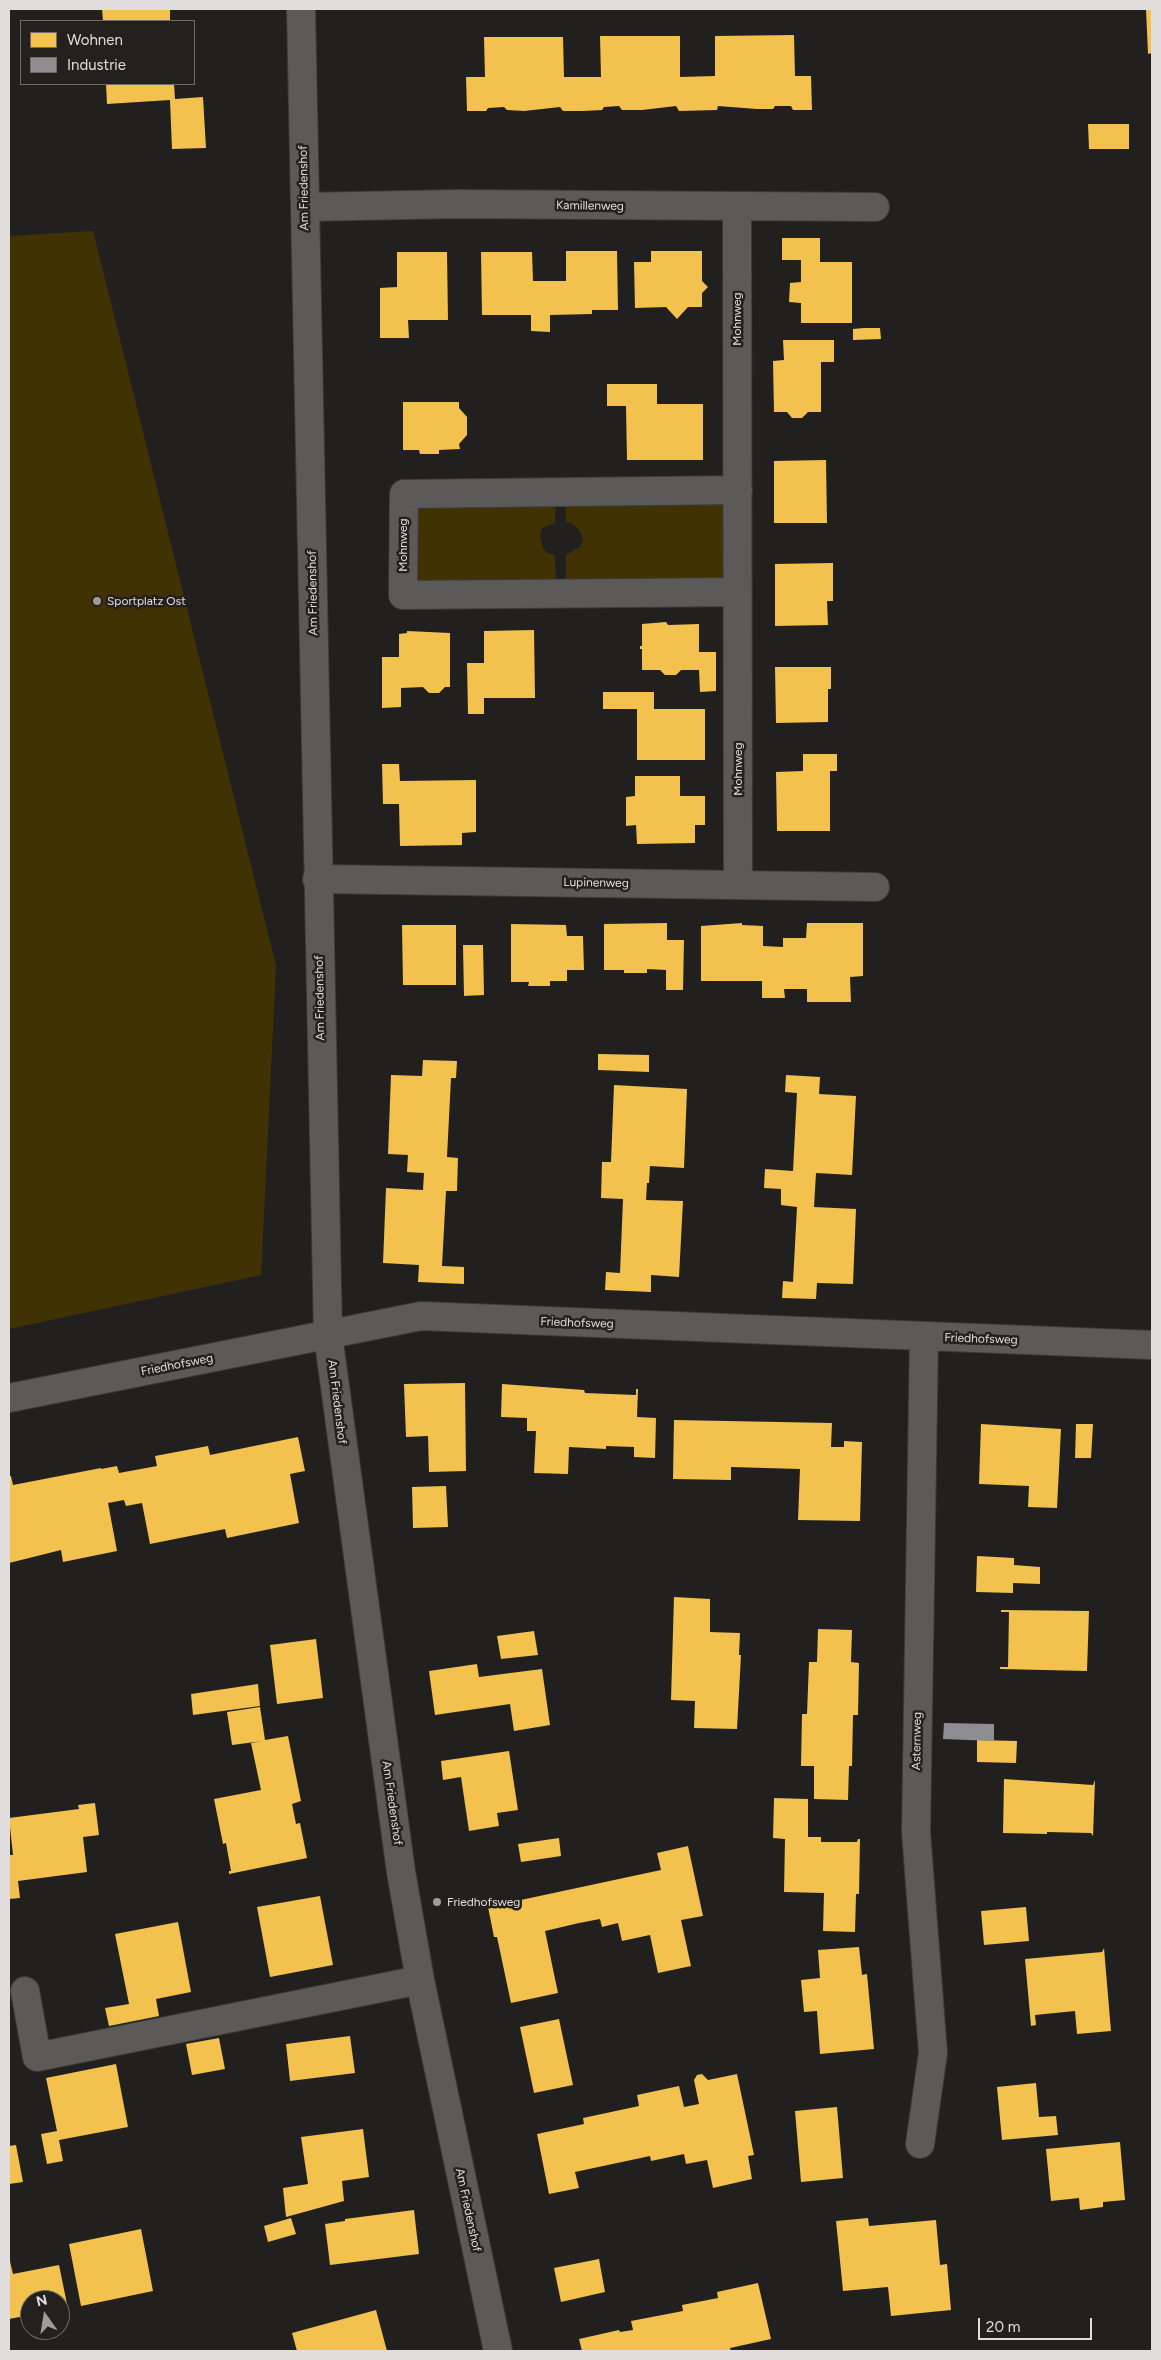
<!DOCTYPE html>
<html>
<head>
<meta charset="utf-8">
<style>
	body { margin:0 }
	#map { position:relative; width:1161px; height:2360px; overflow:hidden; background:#22201f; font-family:Figtree,sans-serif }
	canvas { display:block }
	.frame { position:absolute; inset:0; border:10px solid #e0dddc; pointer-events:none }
	.legend { position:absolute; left:20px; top:20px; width:175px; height:65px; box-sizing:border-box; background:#23201e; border:1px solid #6f6c6a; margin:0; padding:6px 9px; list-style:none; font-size:15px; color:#e0dddc }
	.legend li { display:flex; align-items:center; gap:10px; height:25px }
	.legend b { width:25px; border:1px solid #6f6c6a }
	.north { position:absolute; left:20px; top:2290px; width:50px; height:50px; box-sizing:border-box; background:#23201e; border:1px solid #6f6c6a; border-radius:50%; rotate:347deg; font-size:14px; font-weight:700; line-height:20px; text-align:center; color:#e0dddc }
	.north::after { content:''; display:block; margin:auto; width:18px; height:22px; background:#9e9b9a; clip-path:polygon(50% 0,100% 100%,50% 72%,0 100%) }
	.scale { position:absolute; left:978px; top:2318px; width:114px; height:22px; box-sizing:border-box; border:2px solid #e0dddc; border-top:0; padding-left:6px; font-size:15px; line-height:18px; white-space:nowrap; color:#e0dddc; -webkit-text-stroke:4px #23201e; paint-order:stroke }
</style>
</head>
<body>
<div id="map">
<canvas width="1161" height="2360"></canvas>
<div class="frame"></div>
<ul class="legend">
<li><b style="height:14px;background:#f2c14e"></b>Wohnen</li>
<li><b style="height:14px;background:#8d8d92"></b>Industrie</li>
</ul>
<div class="north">N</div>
<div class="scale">20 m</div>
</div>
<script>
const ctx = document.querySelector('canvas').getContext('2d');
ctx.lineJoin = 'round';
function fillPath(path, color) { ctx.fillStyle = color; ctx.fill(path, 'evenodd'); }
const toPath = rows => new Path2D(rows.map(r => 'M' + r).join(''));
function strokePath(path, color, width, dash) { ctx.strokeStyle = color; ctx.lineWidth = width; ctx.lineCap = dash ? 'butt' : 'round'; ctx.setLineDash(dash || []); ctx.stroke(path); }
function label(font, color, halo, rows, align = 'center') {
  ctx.font = font + ' Figtree,sans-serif'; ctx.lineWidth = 5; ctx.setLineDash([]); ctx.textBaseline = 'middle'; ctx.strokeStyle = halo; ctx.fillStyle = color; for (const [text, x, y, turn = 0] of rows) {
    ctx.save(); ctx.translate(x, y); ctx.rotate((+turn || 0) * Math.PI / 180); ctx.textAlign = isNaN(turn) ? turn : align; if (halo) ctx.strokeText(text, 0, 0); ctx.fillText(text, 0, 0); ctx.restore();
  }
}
fillPath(toPath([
	[93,231,276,966,261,1275,9,1329,9,236],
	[732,495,733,588,566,588,566,555,580,547,583,539,580,531,573,524,566,522,565,497],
	[556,496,555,523,542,528,540,536,543,548,547,553,555,555,556,588,407,589,408,498]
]), '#413204');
fillPath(toPath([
	[102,9,170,9,170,21,103,21],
	[1146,9,1152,9,1152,53,1148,54],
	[794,35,795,76,811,76,812,110,793,110,791,106,775,106,773,109,757,109,718,106,717,110,679,111,676,106,642,110,622,110,619,106,604,107,602,110,583,111,563,111,560,107,524,111,507,110,504,107,488,108,486,111,467,111,466,77,485,77,484,37,563,37,564,77,601,77,600,36,680,36,680,77,715,76,715,36],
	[106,84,174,84,175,99,203,97,206,148,172,149,170,100,107,104],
	[1088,124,1129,124,1129,149,1089,149],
	[782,238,820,238,820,262,852,262,852,323,801,323,801,303,789,302,790,283,801,282,801,260,782,260],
	[566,251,617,251,618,310,592,310,592,314,550,315,550,332,531,331,531,315,482,315,481,252,532,252,533,281,566,281],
	[651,251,702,251,702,281,708,287,702,293,702,307,688,307,677,319,666,307,635,308,634,262,651,262],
	[397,252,447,252,448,320,408,320,409,338,380,338,380,288,397,287],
	[864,328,880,328,881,339,853,340,853,329],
	[783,340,834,340,834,362,821,362,821,412,808,412,802,418,792,418,787,412,774,412,773,361,784,360],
	[607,384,657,384,657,404,703,404,703,460,627,460,626,406,607,406],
	[403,402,459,402,459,408,467,417,467,435,459,444,460,449,439,450,439,454,420,454,419,450,403,450],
	[826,460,827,523,774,523,774,461],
	[833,563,833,601,827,601,828,625,775,626,775,564],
	[666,622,668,625,699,624,699,652,716,652,716,691,700,692,699,670,681,670,676,675,665,675,660,670,642,670,642,649,640,649,640,646,642,646,642,624],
	[534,630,535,698,484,698,484,714,468,714,467,663,484,663,484,631],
	[407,631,450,633,450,687,445,687,439,693,429,693,423,687,401,688,401,707,382,708,382,657,399,657,399,634,407,633],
	[775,667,831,667,831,689,828,689,828,722,776,723],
	[603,692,654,692,654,709,705,709,705,760,637,760,637,709,603,709],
	[803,754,837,754,837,771,830,771,830,831,777,831,776,772,803,771],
	[382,764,399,764,400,781,476,780,476,832,462,833,462,845,400,846,399,804,383,804],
	[635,776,680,776,680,796,705,796,705,825,695,825,695,843,637,844,636,825,626,826,626,797,635,796],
	[667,923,667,940,684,940,683,990,666,990,666,970,647,969,647,973,624,973,624,970,604,970,604,924],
	[742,923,742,925,763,926,763,946,783,947,783,938,806,938,807,923,863,923,863,976,850,977,851,1002,807,1002,807,989,784,989,785,998,762,998,762,981,701,981,701,926],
	[511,924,566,925,567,936,583,936,584,970,567,970,567,981,550,981,550,986,528,986,529,982,511,982],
	[402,925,456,925,456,985,403,985],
	[463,945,483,945,484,995,464,996],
	[598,1054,649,1055,649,1072,598,1070],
	[423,1060,457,1061,456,1078,451,1078,447,1157,458,1158,457,1191,446,1191,442,1266,464,1267,464,1284,418,1282,419,1265,383,1263,386,1188,423,1190,424,1173,407,1172,408,1155,388,1154,391,1075,422,1076],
	[786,1075,820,1077,819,1094,856,1096,852,1175,816,1173,814,1207,856,1209,853,1284,817,1283,816,1299,782,1298,783,1281,793,1282,797,1207,781,1205,781,1189,764,1188,765,1169,793,1171,797,1093,785,1092],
	[614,1085,687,1089,684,1168,650,1166,649,1183,647,1183,646,1200,683,1201,679,1277,651,1275,651,1292,605,1290,606,1272,620,1273,623,1199,601,1198,602,1162,611,1162],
	[465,1383,466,1471,429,1472,428,1436,406,1437,404,1384],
	[502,1384,584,1390,585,1393,636,1395,636,1389,638,1389,637,1417,656,1418,655,1458,634,1457,634,1447,606,1446,606,1449,569,1447,568,1474,534,1473,536,1431,527,1431,527,1418,501,1417],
	[674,1420,832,1423,831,1447,844,1447,844,1441,862,1442,860,1521,798,1520,800,1469,731,1467,731,1480,673,1479],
	[981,1424,1061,1429,1057,1508,1028,1507,1029,1486,979,1484],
	[1076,1424,1093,1424,1091,1458,1075,1458],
	[298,1437,305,1471,290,1474,299,1523,227,1538,225,1529,150,1544,142,1503,126,1506,124,1500,108,1503,117,1551,63,1562,61,1550,9,1563,9,1476,11,1476,13,1485,101,1468,101,1469,117,1466,119,1473,157,1466,155,1456,208,1446,210,1455],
	[446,1486,448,1527,413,1528,412,1487],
	[977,1556,1014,1558,1014,1565,1040,1567,1040,1584,1013,1583,1013,1593,976,1592],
	[674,1597,710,1599,710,1632,740,1633,739,1655,741,1655,737,1729,694,1728,695,1701,671,1700],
	[1001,1610,1089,1611,1087,1671,1000,1669,1000,1667,1008,1667,1009,1612,1001,1612],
	[818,1629,852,1630,851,1662,859,1663,858,1715,853,1715,852,1766,849,1766,848,1800,814,1799,814,1766,801,1766,802,1714,807,1714,809,1662,817,1662],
	[534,1631,538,1655,501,1659,497,1636],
	[316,1639,323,1698,277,1704,270,1645],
	[477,1664,479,1677,542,1669,550,1725,514,1731,510,1704,435,1715,429,1671],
	[258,1684,260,1706,193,1715,191,1694],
	[260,1707,265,1740,288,1736,301,1801,292,1804,296,1824,300,1823,307,1858,229,1874,229,1871,231,1871,226,1843,223,1844,214,1799,261,1790,251,1743,263,1741,232,1745,227,1712],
	[977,1740,1017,1741,1016,1763,977,1762],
	[509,1751,518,1810,497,1813,499,1826,469,1831,461,1777,443,1780,441,1761],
	[1004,1779,1093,1785,1095,1780,1093,1836,1091,1833,1047,1832,1047,1834,1003,1833],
	[774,1798,808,1799,808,1837,821,1837,821,1842,857,1842,858,1839,860,1839,859,1894,856,1894,855,1932,823,1931,824,1893,784,1892,785,1839,773,1838],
	[95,1803,99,1835,83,1837,87,1872,18,1881,20,1898,9,1899,9,1855,13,1855,9,1818,79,1809,78,1805],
	[559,1838,561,1856,521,1862,518,1844],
	[688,1846,703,1916,681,1920,691,1966,658,1973,650,1935,622,1941,618,1923,602,1927,600,1919,579,1923,545,1931,558,1993,511,2003,497,1937,494,1937,488,1907,661,1870,657,1853],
	[320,1896,333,1965,270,1977,257,1907],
	[1026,1907,1029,1941,984,1945,981,1911],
	[178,1922,191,1992,156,1999,159,2016,109,2026,105,2008,129,2004,115,1934],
	[859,1947,862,1975,867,1974,874,2049,820,2054,817,2011,804,2012,801,1980,820,1978,818,1950],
	[1104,1948,1111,2031,1077,2034,1075,2011,1035,2015,1036,2025,1031,2026,1025,1959,1102,1952],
	[559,2019,573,2085,534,2093,520,2027],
	[350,2036,355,2073,290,2081,286,2044],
	[219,2038,225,2069,192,2075,186,2044],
	[116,2064,128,2127,59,2140,63,2161,47,2164,41,2134,57,2131,46,2078],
	[702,2074,708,2080,737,2074,754,2155,748,2156,752,2179,713,2188,707,2160,686,2164,684,2154,651,2161,650,2156,575,2172,579,2188,549,2194,537,2134,584,2124,583,2118,639,2106,637,2095,679,2086,684,2107,699,2104,694,2080,697,2075],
	[1036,2083,1039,2117,1056,2116,1058,2135,1002,2140,997,2087],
	[837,2107,843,2178,801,2182,795,2111],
	[363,2129,369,2177,342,2181,344,2201,286,2217,283,2188,308,2184,301,2137],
	[1120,2142,1125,2200,1103,2202,1103,2207,1080,2210,1079,2198,1051,2201,1046,2149],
	[16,2145,23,2182,9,2184,9,2146],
	[414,2210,419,2254,330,2265,325,2224,345,2221,345,2219],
	[291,2218,296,2234,268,2242,264,2226],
	[868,2218,869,2226,936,2220,940,2265,947,2264,951,2310,891,2316,888,2287,843,2291,836,2221],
	[141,2229,153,2291,81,2306,69,2244],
	[9,2257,13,2274,59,2265,67,2304,60,2305,60,2300,30,2300,30,2315,9,2319],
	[599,2259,605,2292,561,2302,554,2268],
	[758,2283,771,2339,730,2348,731,2351,582,2351,579,2339,619,2330,620,2332,633,2330,631,2321,683,2311,682,2305,718,2298,717,2292],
	[376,2310,387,2351,297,2351,292,2333]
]), '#f2c14e');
fillPath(toPath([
	[944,1723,994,1724,994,1741,943,1739]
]), '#8d8d92');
const minor = toPath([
	[301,9,328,1335,401,1872,420,1980,498,2351],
	[305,207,458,204,875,207],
	[737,208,738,885],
	[737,592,403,595,404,494,738,490],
	[317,879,875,887],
	[9,1398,421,1316,1152,1345],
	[25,1991,37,2057,420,1980],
	[920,2144,933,2053,916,1832,924,1337]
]);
strokePath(minor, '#3e3c3b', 30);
strokePath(minor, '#5c5a59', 28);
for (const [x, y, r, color] of [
	[97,601,5,"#9e9b9a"],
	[437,1902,5,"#9e9b9a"]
]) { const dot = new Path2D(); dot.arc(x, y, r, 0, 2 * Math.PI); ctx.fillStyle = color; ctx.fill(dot); strokePath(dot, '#23201e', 2); }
label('12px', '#e0dddc', '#23201e', [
	["Am Friedenshof",304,188,-91],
	["Kamillenweg",590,206,1],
	["Mohnweg",737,319,-90],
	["Mohnweg",403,545,-90],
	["Am Friedenshof",313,593,-91],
	["Mohnweg",738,769,-90],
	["Lupinenweg",596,883,1],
	["Am Friedenshof",320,998,-91],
	["Friedhofsweg",577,1323,2],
	["Friedhofsweg",981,1339,2],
	["Friedhofsweg",177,1365,-11],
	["Am Friedenshof",337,1402,83],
	["Asternweg",917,1741,-89],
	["Am Friedenshof",392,1803,82],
	["Am Friedenshof",468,2210,78]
]);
label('12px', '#e0dddc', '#23201e', [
	["Sportplatz Ost",107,601],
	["Friedhofsweg",447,1902]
], 'left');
</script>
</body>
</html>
